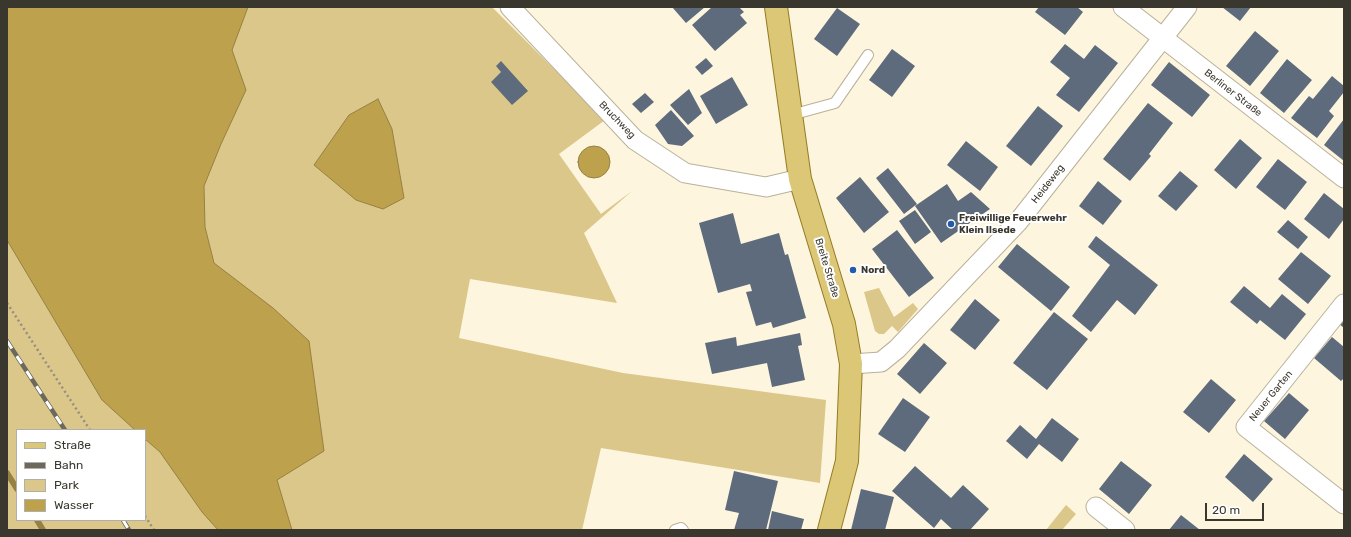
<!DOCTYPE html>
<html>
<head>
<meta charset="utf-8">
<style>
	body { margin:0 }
	#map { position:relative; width:1351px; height:537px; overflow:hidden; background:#fdf5dd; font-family:Rubik,sans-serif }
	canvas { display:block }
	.frame { position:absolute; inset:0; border:8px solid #3a372e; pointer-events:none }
	.legend { position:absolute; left:16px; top:429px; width:130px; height:92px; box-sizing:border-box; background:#fff; border:1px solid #b0afab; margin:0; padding:5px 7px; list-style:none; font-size:12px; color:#3a372e }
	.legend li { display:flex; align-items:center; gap:8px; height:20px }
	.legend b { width:20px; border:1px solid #b0afab }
	.scale { position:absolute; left:1205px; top:503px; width:59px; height:18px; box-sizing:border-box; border:2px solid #3a372e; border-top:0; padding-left:5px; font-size:12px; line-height:14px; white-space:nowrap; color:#3a372e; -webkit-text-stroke:3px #fff; paint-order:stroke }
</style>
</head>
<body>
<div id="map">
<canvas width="1351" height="537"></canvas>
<div class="frame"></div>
<ul class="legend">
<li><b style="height:5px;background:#dcc776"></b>Straße</li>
<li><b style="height:5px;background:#6c685b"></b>Bahn</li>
<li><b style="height:11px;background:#dbc78a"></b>Park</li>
<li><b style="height:11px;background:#bda14c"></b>Wasser</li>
</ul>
<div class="scale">20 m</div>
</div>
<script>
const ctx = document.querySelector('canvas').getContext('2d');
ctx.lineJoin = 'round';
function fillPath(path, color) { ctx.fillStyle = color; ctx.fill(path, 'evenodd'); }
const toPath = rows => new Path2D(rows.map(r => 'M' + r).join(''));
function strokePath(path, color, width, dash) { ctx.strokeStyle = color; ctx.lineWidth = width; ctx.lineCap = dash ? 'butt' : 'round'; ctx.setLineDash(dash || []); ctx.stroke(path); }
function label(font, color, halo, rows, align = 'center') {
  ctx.font = font + ' Rubik,sans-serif'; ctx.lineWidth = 4; ctx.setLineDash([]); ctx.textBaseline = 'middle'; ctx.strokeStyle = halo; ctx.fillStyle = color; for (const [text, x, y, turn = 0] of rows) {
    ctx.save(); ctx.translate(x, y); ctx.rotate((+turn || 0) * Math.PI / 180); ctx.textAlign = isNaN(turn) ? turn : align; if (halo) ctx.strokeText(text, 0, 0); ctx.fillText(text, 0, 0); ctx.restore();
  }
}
fillPath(toPath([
	[7,7,492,7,605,120,559,154,601,214,632,191,584,233,617,303,470,279,459,338,623,373,826,400,820,483,601,448,582,530,7,530],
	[17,430,145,430,145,520,17,520],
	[879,288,894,317,913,303,918,309,898,332,892,326,884,334,879,334,875,331,864,292],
	[1066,505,1076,514,1062,530,1046,530]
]), '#dbc78a');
const water = toPath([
	[7,7,248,7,232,50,246,90,221,144,204,186,205,227,214,263,273,308,309,341,324,451,277,480,292,530,218,530,202,512,160,452,145,439,145,430,135,430,102,400,7,240,7,7],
	[378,99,392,129,404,198,383,209,356,200,314,165,349,115,378,99],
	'578 162a16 16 0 1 1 32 0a16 16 0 1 1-32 0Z'
]);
fillPath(water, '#bda14c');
strokePath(water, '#968143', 1);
strokePath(toPath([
	[7,473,17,489],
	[37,520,43,530]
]), '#968143', 6);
fillPath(toPath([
	[672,7,705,7,686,23],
	[712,7,739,7,744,12,740,15,747,23,715,51,692,25],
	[1039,7,1077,7,1083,12,1065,35,1035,12],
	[1222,7,1251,7,1240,21],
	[837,8,860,24,837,56,814,39],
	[1255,31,1279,51,1250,86,1226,66],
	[1065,44,1084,59,1095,45,1118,63,1079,112,1056,95,1070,78,1050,62],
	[892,49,915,66,892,97,869,80],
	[706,58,713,66,702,75,695,67],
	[1287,59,1312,80,1284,113,1260,93],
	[501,61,528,91,512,105,491,82,501,72,496,66],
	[1169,62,1210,95,1192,117,1151,85],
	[1332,76,1344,86,1344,92,1329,111,1334,116,1317,138,1291,118,1309,96,1313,99],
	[732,77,748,105,716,124,700,96],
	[689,89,702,113,688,125,670,105],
	[645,93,654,102,641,113,632,104],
	[1148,103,1173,123,1149,154,1151,156,1130,181,1103,159],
	[1038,106,1063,126,1031,166,1006,146],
	[671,110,694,136,682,146,668,144,655,125],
	[1344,119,1344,161,1324,145],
	[1240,139,1262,158,1236,189,1214,170],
	[966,141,998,167,980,191,947,165],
	[1278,159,1307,182,1285,210,1256,187],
	[888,168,917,204,904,214,876,178],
	[1180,171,1198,186,1176,211,1158,196],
	[860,177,889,212,864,233,836,198],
	[1098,181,1122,201,1103,225,1079,206],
	[947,184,958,201,971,192,990,209,941,243,915,206],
	[1324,193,1344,209,1344,219,1329,239,1304,219],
	[915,210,931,232,915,244,899,221],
	[733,213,741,244,779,233,785,255,788,254,806,318,773,328,771,322,756,326,746,292,752,291,750,284,718,293,699,223],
	[1288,220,1308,237,1298,249,1277,232],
	[897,230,934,278,909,297,872,249],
	[1096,236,1158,285,1135,315,1117,300,1091,332,1072,316,1110,265,1088,247],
	[1017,244,1070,287,1051,311,998,267],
	[1301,252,1331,276,1308,304,1278,279],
	[1244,286,1270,308,1282,294,1306,314,1285,340,1260,320,1257,324,1230,302],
	[975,299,1000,320,975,350,950,330],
	[1054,312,1088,339,1047,390,1013,363],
	[1344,315,1344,328,1338,323],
	[800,333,802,345,798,346,805,380,772,387,767,363,712,374,705,343,736,337,737,346],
	[1332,337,1344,347,1344,378,1341,381,1314,358],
	[924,343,947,363,920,394,897,374],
	[1211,379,1236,400,1209,433,1183,412],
	[1289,393,1309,410,1285,439,1264,421],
	[903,398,930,417,905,452,878,434],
	[1052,418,1079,439,1062,462,1039,444,1027,459,1006,441,1020,425,1036,439],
	[1244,454,1273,479,1253,502,1225,477],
	[1121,461,1152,485,1129,514,1099,489],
	[915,466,951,498,963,485,989,509,970,530,953,530,941,519,934,528,892,491],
	[734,471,778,481,766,530,734,530,739,513,725,510],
	[861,489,894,497,885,530,851,530],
	[772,511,804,519,801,530,768,530],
	[1181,515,1200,530,1169,530]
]), '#5e6b7c');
const service = toPath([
	[791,115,835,103,868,55],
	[675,530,681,528,683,530]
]);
const minor = toPath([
	[510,7,635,140,685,173,766,187,800,179],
	[1123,7,1344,178],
	[1344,304,1246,427,1344,504],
	[851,364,881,362,897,349,1018,222,1187,7],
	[1096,507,1125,530]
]);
const primary = toPath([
	[776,7,800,179,844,324,851,364,847,461,829,530]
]);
strokePath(service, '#b9b19b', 12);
strokePath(minor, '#b9b19b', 21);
strokePath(primary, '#947c22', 24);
strokePath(toPath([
	[7,303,90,430],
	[145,516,154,530]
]), '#958f7f', 2.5, [2, 3]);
strokePath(service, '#fff', 10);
strokePath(minor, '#fff', 19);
strokePath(primary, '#dcc776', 22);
const rail = toPath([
	[7,341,65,430],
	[123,520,129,530]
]);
strokePath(rail, '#6c685b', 4.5);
strokePath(rail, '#fff', 3, [9]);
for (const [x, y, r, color] of [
	[951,224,4,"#205bad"],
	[853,270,4,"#205bad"]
]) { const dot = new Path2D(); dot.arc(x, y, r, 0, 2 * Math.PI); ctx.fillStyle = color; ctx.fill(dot); strokePath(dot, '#fff', 1.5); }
label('10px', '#3a372e', '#fff', [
	["Berliner Straße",1233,93,38],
	["Bruchweg",617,120,46],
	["Heideweg",1048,184,-52],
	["Breite Straße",827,268,73],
	["Neuer Garten",1271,396,-51]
]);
label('bold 10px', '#3a372e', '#fff', [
	["Freiwillige Feuerwehr",959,218],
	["Klein Ilsede",959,230],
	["Nord",861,270]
], 'left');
</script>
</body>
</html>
